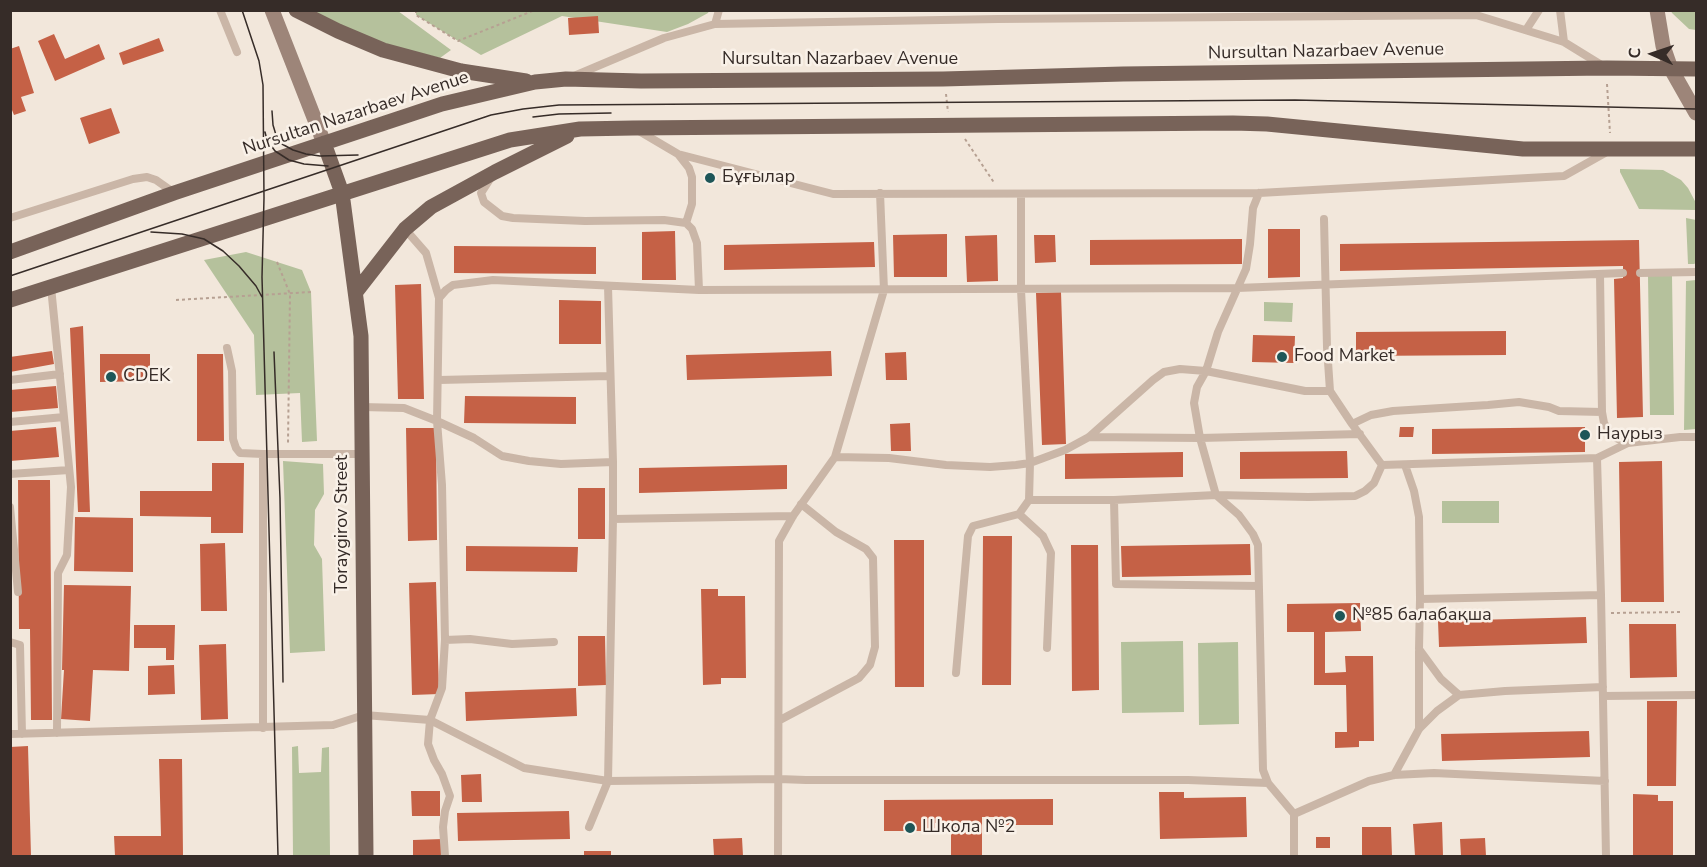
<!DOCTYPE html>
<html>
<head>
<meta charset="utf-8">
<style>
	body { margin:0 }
	#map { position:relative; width:1707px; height:867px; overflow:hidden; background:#f2e7db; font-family:"Nunito Sans",sans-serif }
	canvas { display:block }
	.frame { position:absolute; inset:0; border:12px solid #362c28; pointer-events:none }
	.north { position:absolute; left:1623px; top:24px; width:60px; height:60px; -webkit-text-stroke:4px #f9f1e8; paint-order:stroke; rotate:273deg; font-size:16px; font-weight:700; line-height:24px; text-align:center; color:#362c28 }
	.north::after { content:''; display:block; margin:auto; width:21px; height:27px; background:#362c28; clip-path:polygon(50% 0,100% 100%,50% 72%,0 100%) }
</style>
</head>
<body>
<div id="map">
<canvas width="1707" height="867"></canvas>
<div class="frame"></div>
<div class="north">С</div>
</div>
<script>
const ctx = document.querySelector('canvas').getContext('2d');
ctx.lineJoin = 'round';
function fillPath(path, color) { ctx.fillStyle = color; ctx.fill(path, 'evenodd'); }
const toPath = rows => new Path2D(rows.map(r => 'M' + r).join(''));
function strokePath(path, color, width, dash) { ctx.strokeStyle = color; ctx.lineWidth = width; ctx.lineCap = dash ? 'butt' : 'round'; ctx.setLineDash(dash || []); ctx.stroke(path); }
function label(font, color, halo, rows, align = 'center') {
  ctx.font = font + ' "Nunito Sans",sans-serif'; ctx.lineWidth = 5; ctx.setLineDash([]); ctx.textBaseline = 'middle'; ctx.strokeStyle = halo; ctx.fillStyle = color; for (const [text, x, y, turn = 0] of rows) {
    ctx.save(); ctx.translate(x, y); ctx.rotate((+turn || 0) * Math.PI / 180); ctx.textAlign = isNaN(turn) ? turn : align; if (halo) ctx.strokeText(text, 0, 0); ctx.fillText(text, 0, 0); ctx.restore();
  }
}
fillPath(toPath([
	[310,11,398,11,451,50,440,58,384,44],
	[416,11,709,11,708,13,688,24,667,32,562,16,481,55,416,15],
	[1671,11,1696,11,1696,30,1689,29,1672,13],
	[1620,169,1663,170,1681,180,1688,188,1696,203,1696,210,1639,209,1620,172],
	[1686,218,1696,220,1696,263,1694,264,1688,264],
	[246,252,302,270,311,292,317,441,302,442,300,393,256,395,254,335,204,260],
	[1648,276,1672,276,1674,415,1650,415],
	[1696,280,1696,429,1684,430,1686,281],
	[1264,302,1293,303,1292,322,1264,321],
	[283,461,323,464,324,494,315,510,314,545,322,559,325,651,290,653],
	[1442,501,1499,501,1499,523,1442,523],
	[1183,641,1184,712,1122,713,1121,642],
	[1238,642,1239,724,1199,725,1198,643],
	[298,746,299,773,321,772,322,748,329,747,330,856,293,856,292,747]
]), '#b5c19c');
fillPath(toPath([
	[598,16,599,33,569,35,568,18],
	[54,34,65,59,99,44,105,59,55,81,38,41],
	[159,38,164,51,123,65,119,53],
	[19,46,34,93,21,97,26,111,14,115,10,105,10,49],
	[111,108,120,133,89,144,80,118],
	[1268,229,1300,229,1300,277,1268,278],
	[675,231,676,280,642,280,642,232],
	[947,234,947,277,894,277,893,235],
	[997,235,998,281,967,282,965,236],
	[1034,235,1055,235,1056,262,1035,263],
	[1242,239,1242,264,1090,265,1090,240],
	[1639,240,1643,417,1617,418,1614,279,1623,278,1623,266,1340,271,1340,244],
	[874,242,875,267,724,270,724,245],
	[454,246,596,247,596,274,454,273],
	[421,284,424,399,398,399,395,285],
	[1061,292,1066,444,1042,445,1036,293],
	[559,300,601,301,601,344,559,344],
	[83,326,90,512,78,512,70,328],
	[1506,331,1506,355,1356,356,1356,332],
	[1253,335,1295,336,1294,363,1252,362],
	[52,351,54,364,10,372,10,357],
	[831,351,832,376,687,380,686,355],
	[906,352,907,380,886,380,885,353],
	[100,354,150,354,150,381,100,382],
	[197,354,223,354,224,441,197,441],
	[56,386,58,408,10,412,10,390],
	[465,396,576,397,576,424,464,423],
	[910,423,911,451,891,451,890,424],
	[56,427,59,457,10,461,10,431],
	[1400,427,1414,427,1413,437,1399,437],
	[1585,427,1585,452,1432,454,1432,429],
	[406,428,436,428,437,540,408,541],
	[1347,451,1348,478,1240,479,1240,452],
	[1183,452,1183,477,1065,479,1065,454],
	[1662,461,1664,602,1621,602,1619,462],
	[212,463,244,463,243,533,211,533,211,517,140,516,140,491,212,491],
	[787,465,787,489,639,493,639,468],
	[18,480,50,480,52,720,31,720,30,629,19,629],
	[578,488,605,488,605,539,578,539],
	[75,517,133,518,133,572,74,571],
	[983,536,1012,536,1011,685,982,685],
	[894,540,924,540,924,687,895,687],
	[225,543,227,611,201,611,200,544],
	[1250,544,1251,575,1122,577,1121,546],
	[1071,545,1098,545,1099,690,1072,691],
	[466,546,578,547,577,572,466,571],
	[436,582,439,694,412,695,409,583],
	[64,585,131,586,129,671,93,670,90,721,61,719,64,670,62,670],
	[701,589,718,589,718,596,745,596,746,678,721,678,721,684,703,685],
	[1360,603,1361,631,1325,632,1325,673,1346,672,1345,656,1373,656,1374,741,1359,741,1359,747,1335,748,1335,732,1347,732,1346,685,1314,685,1314,632,1287,632,1287,604],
	[1586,617,1587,643,1439,647,1438,621],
	[1629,624,1676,624,1677,677,1630,678],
	[134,625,175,625,174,660,166,660,166,648,134,648],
	[578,636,605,636,606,685,578,686],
	[226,644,228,719,201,720,199,645],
	[174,665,175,694,148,695,148,666],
	[576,688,577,716,466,721,465,692],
	[1647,701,1677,701,1676,786,1647,786],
	[1589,731,1590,757,1442,761,1441,734],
	[28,746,31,856,10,856,10,747],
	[159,759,182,759,183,856,115,856,114,836,161,836],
	[481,774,482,802,462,802,461,775],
	[411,791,440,791,440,816,412,816],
	[1159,792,1184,792,1184,798,1246,797,1247,837,1160,839],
	[1633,794,1658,795,1658,801,1673,801,1673,856,1633,856],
	[1053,799,1053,825,1002,825,1002,817,982,817,982,856,951,856,951,823,935,823,935,831,884,831,884,800],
	[569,811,570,839,458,841,457,813],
	[1442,822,1443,856,1415,856,1413,824],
	[1362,827,1391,827,1392,856,1362,856],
	[1316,837,1330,837,1330,848,1316,848],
	[742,838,743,856,714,856,713,839],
	[1485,838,1486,856,1461,856,1460,839],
	[443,839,444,856,413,856,413,840],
	[584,851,611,851,611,856,584,856]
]), '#c56146');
strokePath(toPath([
	[416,10,416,15,458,41,535,10],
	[1607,84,1610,133],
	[946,94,948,112],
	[965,139,995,184],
	[277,262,290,294,288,443],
	[176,300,311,292],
	[1611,613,1683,612]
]), '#b6a092', 2, [3, 3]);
strokePath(toPath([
	[220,10,237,52],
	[1560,10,1564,42],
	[715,24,719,10],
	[1526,30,1539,10],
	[574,76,664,38,715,24,998,19,1476,15,1564,42,1603,66],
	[639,131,678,154,833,194,1259,193,1564,176,1605,153],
	[678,154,689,168,692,177,692,204,686,223],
	[490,179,481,193,484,202,502,216,513,218,585,221,664,220,686,223,692,229,697,243,699,290],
	[1259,193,1253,208,1250,244,1246,269,1218,332,1206,371,1197,387,1194,403,1200,438,1216,495,1239,515,1253,534,1258,545,1263,770,1268,783,1294,814,1294,856],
	[10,218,133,179,147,177,156,180,173,192],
	[1324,219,1327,347,1330,391,1352,424,1382,465,1597,458],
	[405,229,426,253,439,298],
	[1640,273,1696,272],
	[1600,274,1602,412,1604,423,1608,430,1616,438,1628,443,1680,437,1696,437],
	[51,287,71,487,67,555,58,573,57,733],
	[227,348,232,371,233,439,236,448,240,453,263,454],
	[10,380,60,374],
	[439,380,609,376],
	[362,407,404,408,437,421,474,438,502,456,529,461,561,464,613,462,608,286],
	[10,422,64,417],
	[1352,424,1371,415,1393,411,1488,405,1519,402,1549,407,1559,411,1602,412],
	[1089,437,1200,438,1360,434],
	[835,457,889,458,946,465,990,467,1016,465,1030,463,1065,450,1089,437,1153,380,1164,372,1180,369,1206,371,1305,391,1330,391],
	[10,474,69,470],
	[1029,500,1114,500,1216,495,1308,497,1355,496,1365,491,1374,483,1382,465],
	[1114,500,1116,584,1258,586],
	[10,507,18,592],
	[1019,514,1043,536,1051,553,1047,648],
	[613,519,793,516],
	[1601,595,1606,856],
	[1420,599,1601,595,1597,458,1628,443],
	[445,640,470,639,512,644,554,642],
	[10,642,20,645,22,734],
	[956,673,968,536,973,526,1019,514,1029,500,1030,463,1021,290,1021,194],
	[1459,695,1505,691,1603,687],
	[1603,696,1696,695],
	[780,720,859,678,870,665,875,647,873,558,866,549,836,532,801,504],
	[263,728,263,454,362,454],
	[1419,729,1419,651],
	[10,734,333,725,364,715,430,720,524,768,608,781,779,779,806,780,1188,780,1268,783],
	[1394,775,1419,729,1437,711,1459,695,1441,679,1419,649,1420,599,1419,517,1414,491,1405,465],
	[1294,814,1369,781,1394,775,1434,773,1605,781],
	[589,827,608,781,613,519,613,462],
	[445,856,443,827,445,811,450,796,442,774,434,760,428,744,430,720,442,688,445,640,442,485,437,421,439,298,446,290,453,285,493,280,699,290,1237,288,1623,273],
	[778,856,779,541,793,516,835,457,884,290,880,193]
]), '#cab6a7', 8);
strokePath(toPath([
	[272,10,324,143],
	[1657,10,1663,46,1671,69,1696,113]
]), '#9d8579', 15);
strokePath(toPath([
	[296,10,338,31,383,50,461,71,526,81],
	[324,143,342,193,361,336,366,856],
	[10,252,174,193,442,104,535,82,566,79,641,81,943,79,1123,74,1607,68,1696,69],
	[356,292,405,229,431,207,495,172,567,136],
	[10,300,510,140,580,129,633,128,1233,123,1267,124,1523,149,1696,149]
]), '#786359', 15);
strokePath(toPath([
	[242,10,259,61,263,85,264,198,262,277,278,856],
	[272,111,273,125,276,135,282,144,293,150,306,154,320,156,358,155],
	[533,117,559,114,611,113],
	[265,132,267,140,275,151,289,160,304,164,328,166],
	[151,232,182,234,204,239,223,251,239,266,256,286,262,297],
	[10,276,491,115,523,109,559,105,1295,100,1696,109],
	[274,352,280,498,283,682]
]), '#362c28', 1.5);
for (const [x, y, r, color] of [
	[710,178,6,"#1e5658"],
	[1282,357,6,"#1e5658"],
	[111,377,6,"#1e5658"],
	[1585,435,6,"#1e5658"],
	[1340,616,6,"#1e5658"],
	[910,828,6,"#1e5658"]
]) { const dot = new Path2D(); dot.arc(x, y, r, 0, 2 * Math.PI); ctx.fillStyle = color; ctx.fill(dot); strokePath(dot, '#f9f1e8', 2); }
label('18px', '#362c28', '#f9f1e8', [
	["Nursultan Nazarbaev Avenue",1326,52,-1],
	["Nursultan Nazarbaev Avenue",840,60],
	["Nursultan Nazarbaev Avenue",356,114,-18],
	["Toraygirov Street",343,524,-90]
]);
label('18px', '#362c28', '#f9f1e8', [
	["Бұғылар",722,178],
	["Food Market",1294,357],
	["CDEK",123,377],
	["Наурыз",1597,435],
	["№85 балабақша",1352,616],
	["Школа №2",922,828]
], 'left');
</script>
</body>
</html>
